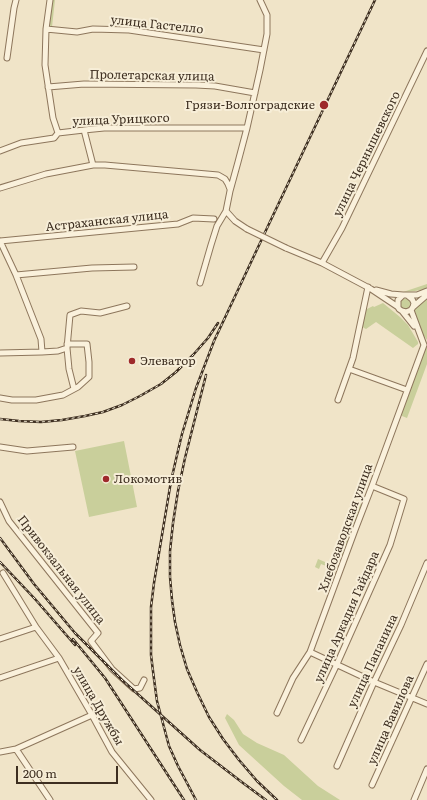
<!DOCTYPE html>
<html>
<head>
<meta charset="utf-8">
<style>
	body { margin:0 }
	#map { position:relative; width:427px; height:800px; overflow:hidden; background:#f0e4c8; font-family:Literata,serif }
	canvas { display:block }
	.scale { position:absolute; left:16px; top:766px; width:102px; height:18px; box-sizing:border-box; border:2px solid #3d2e20; border-top:0; padding-left:5px; font-size:12px; line-height:14px; white-space:nowrap; color:#3d2e20; -webkit-text-stroke:3px #f7eed8; paint-order:stroke }
</style>
</head>
<body>
<div id="map">
<canvas width="427" height="800"></canvas>
<div class="scale">200 m</div>
</div>
<script>
const ctx = document.querySelector('canvas').getContext('2d');
ctx.lineJoin = 'round';
function fillPath(path, color) { ctx.fillStyle = color; ctx.fill(path, 'evenodd'); }
const toPath = rows => new Path2D(rows.map(r => 'M' + r).join(''));
function strokePath(path, color, width, dash) { ctx.strokeStyle = color; ctx.lineWidth = width; ctx.lineCap = dash ? 'butt' : 'round'; ctx.setLineDash(dash || []); ctx.stroke(path); }
function label(font, color, halo, rows, align = 'center') {
  ctx.font = font + ' Literata,serif'; ctx.lineWidth = 4; ctx.setLineDash([]); ctx.textBaseline = 'middle'; ctx.strokeStyle = halo; ctx.fillStyle = color; for (const [text, x, y, turn = 0] of rows) {
    ctx.save(); ctx.translate(x, y); ctx.rotate((+turn || 0) * Math.PI / 180); ctx.textAlign = isNaN(turn) ? turn : align; if (halo) ctx.strokeText(text, 0, 0); ctx.fillText(text, 0, 0); ctx.restore();
  }
}
fillPath(toPath([
	[52,0,55,0,52,27,48,26],
	[427,284,427,288,425,289,415,291,403,292],
	[427,296,427,340,421,332,414,312,415,308],
	'399.5 304a5.5 5.5 0 1 1 11 0a5.5 5.5 0 1 1-11 0Z',
	[383,303,400,317,408,325,418,342,418,344,413,348,376,322,366,329,364,328,362,326,365,310,373,306,374,307],
	[424,348,427,348,427,364,407,418,402,416,401,414],
	[124,441,137,507,89,517,75,451],
	[358,502,360,503,362,506,343,555,338,553],
	[318,559,332,565,331,568,321,564,319,569,315,567],
	[329,570,335,572,329,589,323,587],
	[227,714,234,720,243,734,257,743,284,755,318,786,340,800,302,800,284,786,239,745,225,718]
]), '#c9cf9b');
const minor = toPath([
	[50,0,46,29,45,65,53,118,58,133],
	[46,29,77,32,93,29,129,30,264,50],
	[7,58,14,8,16,0],
	[48,87,84,84,196,85,215,86,255,93],
	[84,130,93,165],
	[0,151,21,143,54,138,58,133,84,130,104,128,247,128],
	[0,188,46,174,93,165,105,165,218,175,225,179,228,184,230,189],
	[247,229,235,221,226,211,230,191,238,162,247,128,260,70,267,34,267,15,260,0],
	[0,241,178,224,193,218,214,219],
	[0,241,16,275,41,339,42,352],
	[286,248,322,263,371,289,398,307,399,309,402,311,406,312,411,310,413,307,414,303,412,299,407,295,403,295,398,300,398,307],
	[322,263,342,228,427,51],
	[16,275,92,268,134,267],
	[200,283,211,245,217,226,226,211],
	[376,290,391,294,403,295],
	[407,295,417,295,427,291],
	[413,307,427,295],
	[411,310,424,345],
	[402,311,414,326],
	[0,353,42,352,58,351,67,348],
	[349,369,407,390],
	[74,389,69,369,67,348,70,315,81,311,100,313,127,306],
	[0,398,12,400,36,400,63,395,78,387,89,377,89,362,87,344,67,344],
	[338,400,353,358,368,287],
	[0,447,27,451,73,447],
	[0,502,9,521,98,633,91,641,112,669,134,689,140,688,144,680],
	[3,573,36,627,59,658,92,715,112,752,151,800],
	[0,639,36,627],
	[310,652,374,682,427,704],
	[0,678,59,658],
	[277,713,293,678,310,652,355,530,372,486,424,345],
	[301,740,337,664,390,545,404,499,372,486],
	[16,749,50,800],
	[0,752,16,749,92,715],
	[337,766,374,682,401,625,427,563],
	[372,785,427,664],
	[414,800,427,769]
]);
strokePath(minor, '#8d765c', 7);
strokePath(minor, '#faf1dc', 5);
const rail = toPath([
	[206,375,185,458,178,491,173,523,170,551,170,577,172,600,175,622,180,645,187,669,197,692,209,717,223,739,239,760,257,781,277,800],
	[0,419,19,421,41,422,62,420,85,416,103,412,122,405,140,396,161,384,176,372,193,355,208,338,218,323],
	[0,538,34,584,75,633,122,680,200,750,243,783,266,800],
	[0,562,35,599,75,645],
	[73,639,105,678,184,800],
	[196,800,178,766,169,746,157,701,154,679,151,655,151,607,154,583,171,481,177,455,182,434,196,388,214,341,268,226,375,0]
]);
strokePath(rail, '#3d2e20', 2.5);
strokePath(rail, '#f7eed8', 1, [3]);
const minorBridge = toPath([
	[247,229,286,248]
]);
strokePath(minorBridge, '#8d765c', 7, []);
strokePath(minorBridge, '#faf1dc', 5);
for (const [x, y, r, color] of [
	[324,105,5,"#9e2a2b"],
	[132,361,4,"#9e2a2b"],
	[106,479,4,"#9e2a2b"]
]) { const dot = new Path2D(); dot.arc(x, y, r, 0, 2 * Math.PI); ctx.fillStyle = color; ctx.fill(dot); strokePath(dot, '#f7eed8', 1.5); }
label('12px', '#3d2e20', '#f7eed8', [
	["улица Гастелло",157,25,6],
	["Пролетарская улица",152,76,1],
	["улица Урицкого",121,120,-2],
	["улица Чернышевского",367,154,-64],
	["Астраханская улица",107,221,-6],
	["Хлебозаводская улица",346,528,-70],
	["Привокзальная улица",61,570,52],
	["улица Аркадия Гайдара",347,617,-66],
	["улица Папанина",373,661,-65],
	["улица Дружбы",98,706,60],
	["улица Вавилова",391,720,-66]
]);
label('12px', '#3d2e20', '#f7eed8', [
	["Грязи-Волгоградские",315,105,"right"],
	["Элеватор",140,361],
	["Локомотив",114,479]
], 'left');
</script>
</body>
</html>
